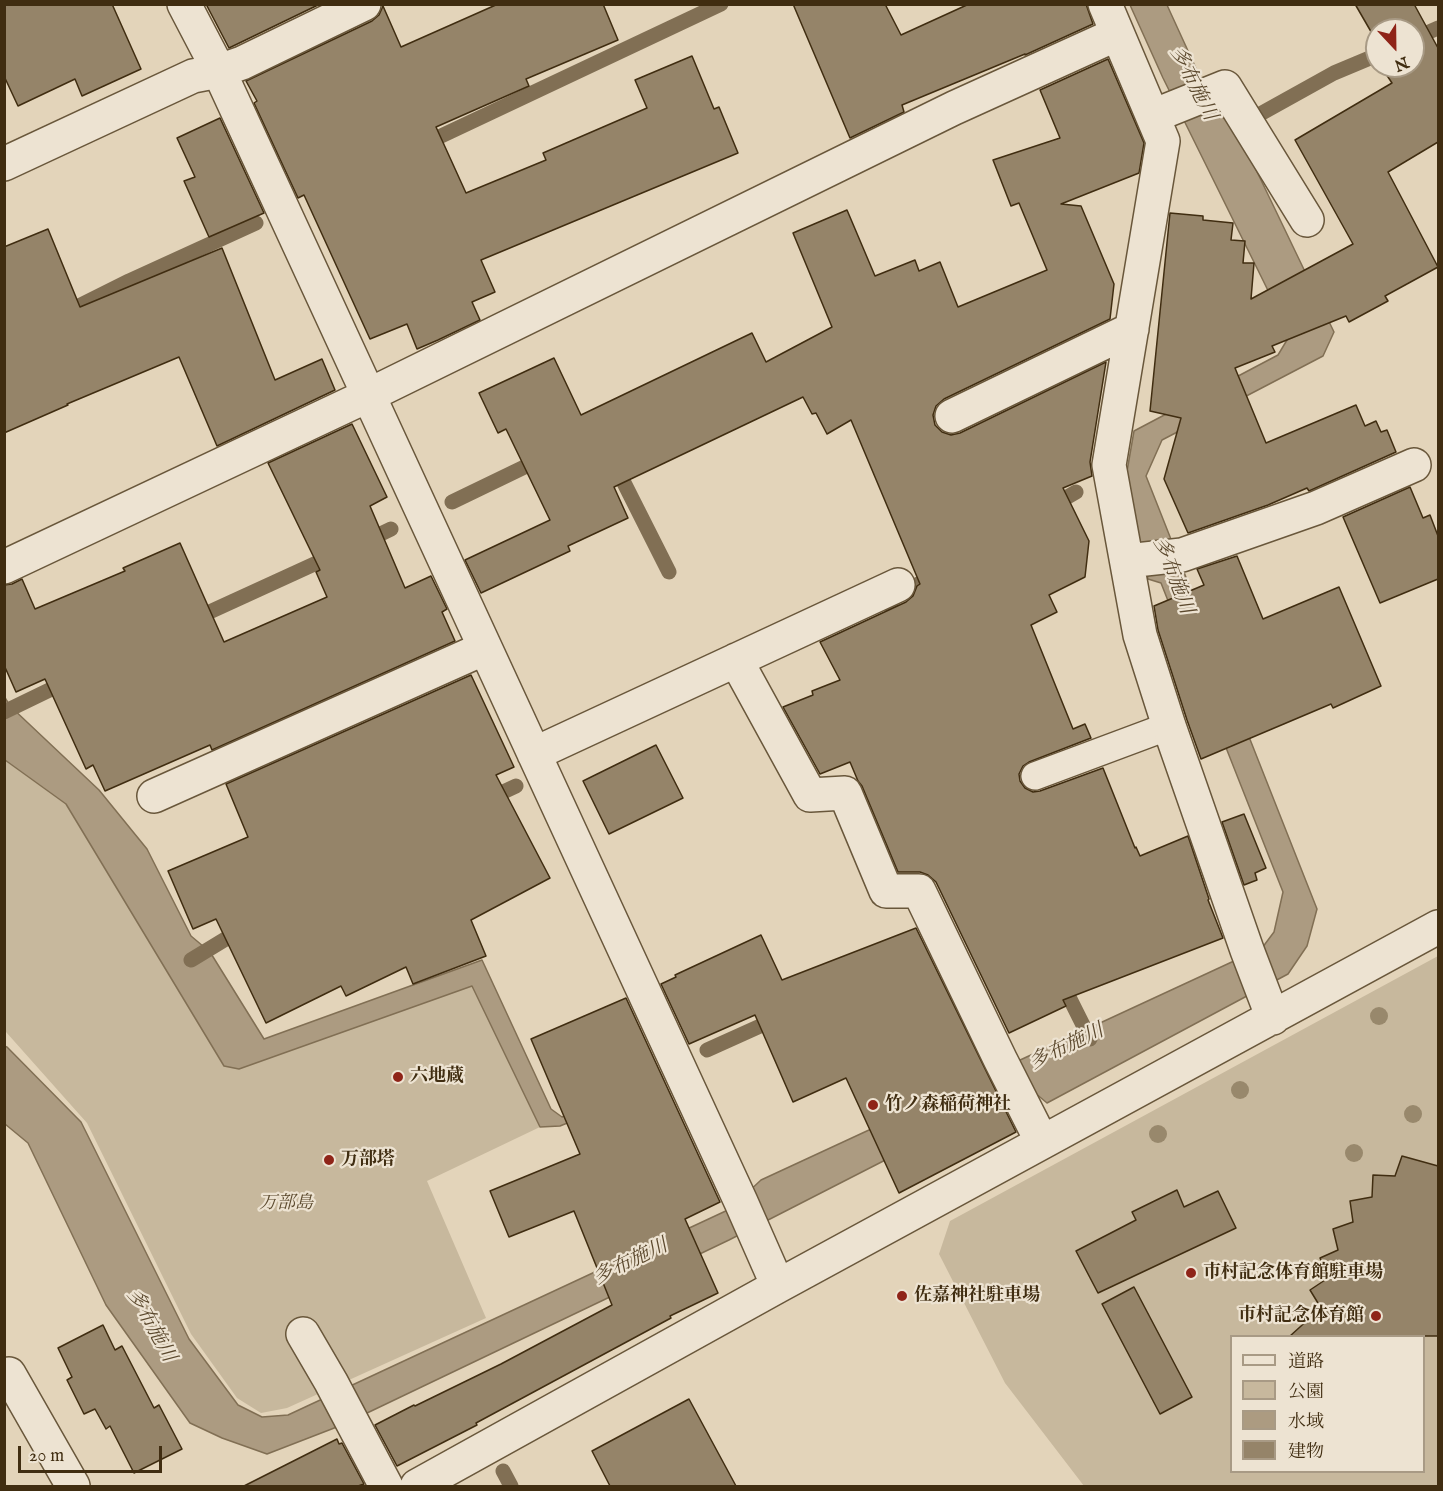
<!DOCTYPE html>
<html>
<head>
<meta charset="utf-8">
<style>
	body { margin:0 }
	#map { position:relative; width:1443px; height:1491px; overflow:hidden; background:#e3d4ba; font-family:"IM FELL English","Noto Serif JP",serif }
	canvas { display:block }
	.frame { position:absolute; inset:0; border:6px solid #402d11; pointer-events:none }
	.legend { position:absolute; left:1230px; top:1335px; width:195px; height:138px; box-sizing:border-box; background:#ede3d2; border:2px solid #a89a85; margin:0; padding:8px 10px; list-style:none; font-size:18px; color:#402d11 }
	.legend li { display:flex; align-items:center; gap:12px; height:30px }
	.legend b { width:30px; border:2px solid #a89a85 }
	.north { position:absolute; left:1365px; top:18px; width:60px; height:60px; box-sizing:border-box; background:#ede3d2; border:2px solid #a89a85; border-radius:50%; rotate:158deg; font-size:16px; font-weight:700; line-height:24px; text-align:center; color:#402d11 }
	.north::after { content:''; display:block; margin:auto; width:21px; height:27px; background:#8f2418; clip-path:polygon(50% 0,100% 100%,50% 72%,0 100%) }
	.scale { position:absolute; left:18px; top:1446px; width:144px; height:27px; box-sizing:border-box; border:3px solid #402d11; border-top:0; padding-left:8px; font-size:18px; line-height:21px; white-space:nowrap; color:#402d11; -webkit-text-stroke:4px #ede3d2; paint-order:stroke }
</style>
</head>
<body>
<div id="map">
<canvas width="1443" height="1491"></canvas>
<div class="frame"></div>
<ul class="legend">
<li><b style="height:8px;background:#ede3d2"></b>道路</li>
<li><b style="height:16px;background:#c7b89d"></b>公園</li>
<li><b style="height:16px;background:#ac9b81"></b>水域</li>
<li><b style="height:16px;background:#958469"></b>建物</li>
</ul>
<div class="north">N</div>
<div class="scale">20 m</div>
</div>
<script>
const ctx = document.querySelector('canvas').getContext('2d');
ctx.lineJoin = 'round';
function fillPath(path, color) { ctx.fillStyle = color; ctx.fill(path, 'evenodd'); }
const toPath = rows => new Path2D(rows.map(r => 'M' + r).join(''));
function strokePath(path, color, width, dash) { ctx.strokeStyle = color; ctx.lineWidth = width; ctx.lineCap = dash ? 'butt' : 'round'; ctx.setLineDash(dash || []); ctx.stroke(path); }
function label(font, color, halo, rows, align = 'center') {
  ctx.font = font + ' "IM FELL English","Noto Serif JP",serif'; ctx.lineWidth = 4.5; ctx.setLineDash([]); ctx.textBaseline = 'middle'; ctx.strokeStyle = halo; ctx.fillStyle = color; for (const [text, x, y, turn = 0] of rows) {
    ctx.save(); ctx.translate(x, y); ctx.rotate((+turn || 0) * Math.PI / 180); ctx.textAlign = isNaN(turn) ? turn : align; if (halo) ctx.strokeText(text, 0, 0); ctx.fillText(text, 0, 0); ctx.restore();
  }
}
fillPath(toPath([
	[5,760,66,804,224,1066,239,1069,472,985,540,1127,427,1181,486,1318,287,1408,261,1413,237,1398,191,1334,87,1123,6,1032,5,1032],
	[1438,956,1438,1486,1084,1486,1005,1383,939,1254,950,1221],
	[1232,1336,1424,1336,1424,1472,1232,1472]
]), '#c7b89d');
const water = toPath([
	[1130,5,1167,5,1216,112,1236,128,1334,332,1323,356,1162,440,1146,476,1317,909,1307,946,1288,974,1047,1103,1028,1087,729,1240,342,1425,267,1454,222,1438,190,1423,106,1305,28,1143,5,1124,4,1046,7,1047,81,1122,189,1339,238,1405,262,1417,288,1415,730,1209,761,1180,1262,948,1274,932,1283,892,1161,583,1148,579,1126,477,1134,431,1278,355,1290,335,1163,78,1130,5],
	[4,696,10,706,99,790,147,849,191,936,210,952,264,1039,482,960,551,1109,562,1117,658,1077,661,1085,560,1126,540,1127,472,986,239,1069,224,1066,66,804,5,760,4,696]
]);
fillPath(water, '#ac9b81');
strokePath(water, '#816f54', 1.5);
strokePath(toPath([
	[1413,39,1438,28],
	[1244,123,1334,73,1377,55],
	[422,145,721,4],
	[61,315,129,281,256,223],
	[615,465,669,572],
	[452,502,541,459],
	[1050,507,1076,492],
	[364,542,391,529],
	[192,620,334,555],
	[900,626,889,601,936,574],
	[4,712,68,681],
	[486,800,516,786],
	[191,960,242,929],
	[1061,981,1090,1039],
	[707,1050,778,1018],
	[503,1471,511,1486]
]), '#816f54', 15);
const building = toPath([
	[4,4,112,4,141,69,82,96,75,79,18,106,4,76,4,4],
	[206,4,320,4,229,48,206,4],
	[498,4,603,4,618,40,526,79,529,86,436,127,466,193,546,160,543,153,647,108,635,80,692,56,714,109,719,107,738,153,481,260,495,292,472,302,480,320,438,340,417,349,407,324,370,339,304,195,298,198,254,103,257,101,246,81,372,21,379,15,383,6,401,47,498,4],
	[793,4,885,4,901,35,969,4,1086,4,1093,24,1025,55,1025,54,902,105,904,112,850,138,793,4],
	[1355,4,1414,4,1438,48,1438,142,1388,172,1438,267,1385,296,1388,301,1349,322,1346,316,1272,346,1275,352,1235,368,1266,443,1356,405,1365,426,1376,421,1381,432,1387,430,1396,452,1309,491,1307,488,1268,505,1188,533,1164,479,1181,418,1150,411,1170,213,1203,216,1203,220,1233,223,1231,240,1245,241,1243,263,1254,263,1251,299,1353,244,1295,140,1392,83,1386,74,1393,70,1391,66,1413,66,1413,30,1377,30,1377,42,1355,4],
	[1108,59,1144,143,1139,173,1061,204,1081,206,1114,284,1110,319,944,399,936,406,933,415,935,425,942,432,951,435,960,433,1106,362,1090,462,1092,476,1063,488,1089,541,1085,577,1049,595,1057,612,1031,625,1073,729,1085,724,1091,738,1029,762,1023,766,1019,774,1020,781,1025,788,1033,792,1040,791,1103,768,1135,848,1136,847,1140,856,1188,836,1209,899,1208,900,1223,938,1063,1000,1066,1006,1009,1033,936,882,928,875,920,872,898,872,862,786,858,781,850,762,820,774,783,707,813,695,812,691,840,680,820,642,906,602,913,596,917,586,920,584,851,420,827,434,816,413,812,414,803,397,614,487,628,518,568,546,570,551,481,593,465,560,550,520,506,429,498,433,479,393,554,358,581,415,752,333,766,362,832,327,793,233,847,210,875,276,915,260,919,271,940,262,958,307,1047,270,1019,203,1011,206,993,160,1060,138,1040,90,1108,59],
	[220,118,264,213,209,237,184,181,195,177,177,138,220,118],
	[48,229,80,307,222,248,275,380,322,359,335,390,217,446,179,357,67,404,68,405,4,433,4,247,48,229],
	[352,424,387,497,370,506,405,588,431,576,447,609,442,612,455,641,212,750,210,745,105,791,93,765,86,769,45,679,16,692,4,665,4,585,12,584,22,579,35,609,125,571,123,568,180,543,224,642,327,597,316,572,320,570,268,463,352,424],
	[1410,487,1423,518,1430,515,1438,536,1438,579,1380,603,1343,517,1410,487],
	[1237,556,1263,619,1339,587,1381,686,1333,708,1331,704,1201,759,1187,720,1158,630,1154,606,1204,585,1197,569,1237,556],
	[471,675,514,767,496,775,550,878,471,920,486,956,413,984,406,967,346,996,341,986,266,1023,216,919,193,929,168,871,248,837,226,784,471,675],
	[656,745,683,798,609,834,583,781,656,745],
	[1244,814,1266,868,1255,873,1257,880,1244,885,1222,822,1244,814],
	[916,928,1016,1132,899,1193,846,1078,793,1102,755,1015,689,1044,661,984,676,977,675,975,761,935,782,980,916,928],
	[626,998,720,1202,685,1219,718,1293,670,1316,671,1318,476,1423,477,1425,397,1466,375,1425,414,1405,415,1406,501,1364,612,1305,574,1211,509,1237,490,1191,580,1154,531,1039,626,998],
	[1402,1156,1438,1166,1438,1336,1290,1336,1321,1308,1310,1290,1328,1278,1320,1258,1338,1250,1333,1229,1353,1222,1350,1201,1372,1197,1373,1175,1395,1176,1402,1156],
	[1177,1190,1184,1207,1218,1191,1236,1228,1098,1293,1076,1251,1136,1220,1132,1212,1177,1190],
	[1134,1287,1192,1397,1160,1414,1102,1304,1134,1287],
	[103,1325,115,1350,122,1346,154,1408,159,1405,182,1449,134,1473,110,1426,106,1429,95,1409,84,1414,67,1380,72,1377,58,1348,103,1325],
	[689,1399,736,1486,610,1486,592,1451,689,1399],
	[337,1439,339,1444,342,1443,364,1484,358,1486,244,1486,337,1439]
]);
fillPath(building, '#958469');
strokePath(building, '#402d11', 1.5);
const service = toPath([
	[1035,776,1169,726]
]);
const minor = toPath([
	[184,4,219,71,741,1202,778,1286],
	[1105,4,1163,141,1109,465,1140,635,1169,726,1247,950,1273,1018],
	[1153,116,1225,87,1307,220],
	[4,164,193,76,219,71,242,63,364,4],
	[952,416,1132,329],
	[1127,561,1182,555,1316,508,1414,465],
	[4,567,369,395,954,108,1117,34],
	[736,660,810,795,845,793,886,891,919,891,1000,1059,1042,1142],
	[534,754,898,585],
	[154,796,485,648],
	[303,1334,331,1382,386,1486],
	[4,1376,9,1374,73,1486],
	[417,1486,778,1286,1438,927]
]);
strokePath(service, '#69573b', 30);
strokePath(minor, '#69573b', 36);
strokePath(service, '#ede3d2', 27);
strokePath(minor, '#ede3d2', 33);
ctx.fillStyle = '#98886c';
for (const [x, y] of [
	[1379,1016],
	[1240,1090],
	[1413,1114],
	[1158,1134],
	[1354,1153]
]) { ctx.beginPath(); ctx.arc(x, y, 9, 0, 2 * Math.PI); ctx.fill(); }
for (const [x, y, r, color] of [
	[398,1077,6,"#8f2418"],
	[873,1105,6,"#8f2418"],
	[329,1160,6,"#8f2418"],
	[1191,1273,6,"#8f2418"],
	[902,1296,6,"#8f2418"],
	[1376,1316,6,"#8f2418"]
]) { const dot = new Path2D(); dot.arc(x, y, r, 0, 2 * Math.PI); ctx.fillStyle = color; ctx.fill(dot); strokePath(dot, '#ede3d2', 2); }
label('bold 18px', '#402d11', '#ede3d2', [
	["六地蔵",410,1077],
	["竹ノ森稲荷神社",885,1105],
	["万部塔",341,1160],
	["市村記念体育館駐車場",1203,1273],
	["佐嘉神社駐車場",914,1296],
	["市村記念体育館",1364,1316,"right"]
], 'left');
label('italic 18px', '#5b492d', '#ede3d2', [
	["万部島",286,1204]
]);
label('italic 20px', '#5b482d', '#ede3d2', [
	["多布施川",1192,84,63],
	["多布施川",1172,576,69],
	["多布施川",1067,1048,-26],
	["多布施川",631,1263,-26],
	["多布施川",150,1326,61]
]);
</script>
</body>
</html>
